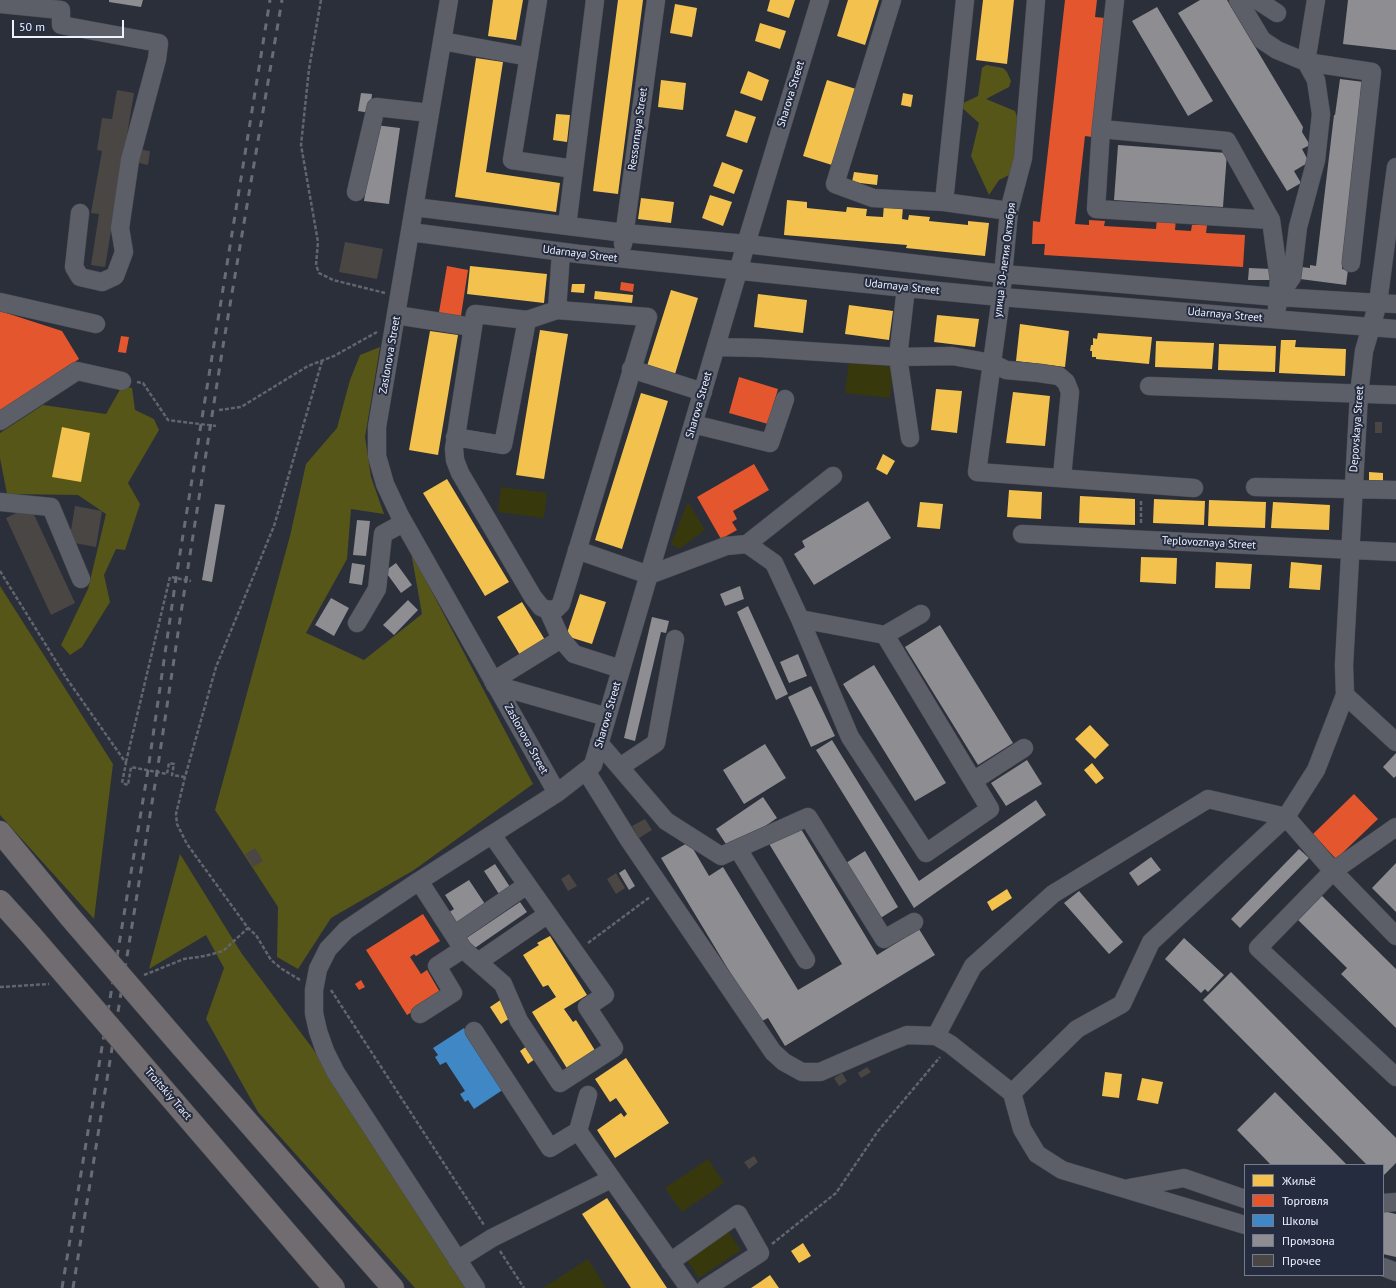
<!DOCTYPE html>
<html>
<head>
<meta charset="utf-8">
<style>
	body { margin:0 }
	#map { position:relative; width:1396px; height:1288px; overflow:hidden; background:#2b2f3a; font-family:"PT Sans",sans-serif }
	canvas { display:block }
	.legend { position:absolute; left:1244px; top:1164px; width:140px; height:112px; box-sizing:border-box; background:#252c40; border:1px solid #757b8c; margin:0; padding:5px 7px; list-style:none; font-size:12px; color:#eef2fd }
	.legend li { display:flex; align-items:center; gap:8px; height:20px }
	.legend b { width:20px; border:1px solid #757b8c }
	.scale { position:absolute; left:12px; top:20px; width:112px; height:18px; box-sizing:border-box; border:2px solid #eef2fd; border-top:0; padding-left:5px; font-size:12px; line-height:14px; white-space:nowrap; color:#eef2fd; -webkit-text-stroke:3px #252c40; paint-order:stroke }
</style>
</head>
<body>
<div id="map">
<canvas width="1396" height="1288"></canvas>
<ul class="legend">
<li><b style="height:11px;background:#f2c14e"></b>Жильё</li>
<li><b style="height:11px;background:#e4572e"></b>Торговля</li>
<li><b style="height:11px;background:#3f88c5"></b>Школы</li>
<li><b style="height:11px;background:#8d8d92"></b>Промзона</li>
<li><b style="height:11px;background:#4a4644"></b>Прочее</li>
</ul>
<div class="scale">50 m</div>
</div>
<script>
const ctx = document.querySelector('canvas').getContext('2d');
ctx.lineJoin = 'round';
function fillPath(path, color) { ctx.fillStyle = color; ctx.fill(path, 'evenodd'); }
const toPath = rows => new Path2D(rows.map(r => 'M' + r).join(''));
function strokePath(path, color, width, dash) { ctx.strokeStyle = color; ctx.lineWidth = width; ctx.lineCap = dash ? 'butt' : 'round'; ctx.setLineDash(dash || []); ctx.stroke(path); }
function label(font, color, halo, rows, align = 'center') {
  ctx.font = font + ' "PT Sans",sans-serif'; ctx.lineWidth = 4; ctx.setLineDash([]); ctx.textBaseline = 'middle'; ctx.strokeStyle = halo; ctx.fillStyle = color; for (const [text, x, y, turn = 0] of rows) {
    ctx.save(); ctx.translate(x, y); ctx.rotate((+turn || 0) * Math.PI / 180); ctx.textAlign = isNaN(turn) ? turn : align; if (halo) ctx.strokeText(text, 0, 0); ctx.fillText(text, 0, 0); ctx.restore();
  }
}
fillPath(toPath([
	[849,362,893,367,890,398,845,393],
	[501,487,547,493,544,518,498,512],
	[688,502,705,530,679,549,671,544],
	[708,1159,724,1183,682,1212,665,1188],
	[726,1228,741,1250,699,1278,684,1256],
	[588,1259,606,1288,543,1288]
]), '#37390d');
fillPath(toPath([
	[986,65,1003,68,1007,72,1011,81,1009,87,986,99,1015,111,1020,126,1017,171,999,180,989,195,971,156,979,123,959,105,978,96,982,68],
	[380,347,365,437,371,477,384,514,351,509,347,559,306,633,364,660,422,614,411,552,533,784,414,870,331,918,298,969,277,957,278,907,215,810,290,536,306,464,337,428,350,380,360,355],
	[122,386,132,388,135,410,154,419,159,430,128,483,140,504,125,550,116,549,104,575,110,602,82,647,70,655,61,645,88,589,106,514,78,495,7,494,0,458,0,433,43,405,106,414],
	[0,586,113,764,94,919,0,815],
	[180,854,242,954,313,1049,465,1288,415,1288,258,1112,206,1019,224,968,206,935,149,969]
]), '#555618');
fillPath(toPath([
	[493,0,523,0,516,40,488,36],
	[618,0,643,0,618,194,593,191],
	[770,0,795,0,789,18,767,11],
	[848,0,879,0,865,45,837,36],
	[983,0,1014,0,1007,64,976,60],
	[675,4,697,8,692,37,670,33],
	[760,23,786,31,780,49,755,41],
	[476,58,503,62,486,172,560,183,556,212,455,197],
	[748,71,769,80,762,101,740,93],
	[661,80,686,83,683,110,658,107],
	[827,80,856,89,832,165,803,156],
	[903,93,913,95,911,107,901,105],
	[735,110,756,117,747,143,726,136],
	[556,114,570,115,567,142,553,140],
	[722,162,743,170,734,194,713,186],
	[854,172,878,175,877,185,852,182],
	[710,195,732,202,723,226,702,218],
	[641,198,674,202,671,223,638,219],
	[787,200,807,202,807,208,846,212,847,207,867,209,866,216,883,217,884,204,903,206,902,219,908,220,909,215,930,217,929,221,968,225,968,221,989,223,985,256,906,248,907,245,784,235],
	[470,266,547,274,544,303,467,294],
	[572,284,585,284,584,293,571,292],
	[671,290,698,298,675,374,647,366],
	[595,291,633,295,632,303,594,299],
	[758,294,807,300,803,333,754,327],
	[849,305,893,311,889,340,845,334],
	[937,315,979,319,975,347,934,342],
	[1020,324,1069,331,1065,367,1016,361],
	[540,330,568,334,544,479,516,475],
	[430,331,458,335,438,455,409,450],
	[1098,333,1152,337,1149,364,1096,359,1096,357,1092,357,1092,351,1090,351,1091,345,1093,345,1093,338,1097,339],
	[1281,340,1296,340,1295,347,1346,349,1345,376,1279,373],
	[1156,341,1214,343,1212,369,1155,367],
	[1219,344,1276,346,1275,372,1218,370],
	[936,389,962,391,957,433,931,430],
	[1013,392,1050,396,1045,446,1006,443],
	[641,393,668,401,622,549,595,540],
	[62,427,90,433,81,482,52,477],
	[883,454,895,461,887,475,876,469],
	[1369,472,1383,473,1383,483,1369,483],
	[447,479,509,582,485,596,423,493],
	[1009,490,1042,492,1041,519,1007,517],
	[1080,496,1135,499,1135,525,1079,523],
	[1154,499,1205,501,1204,525,1153,523],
	[1209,500,1266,502,1265,528,1208,526],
	[920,502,943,504,940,529,917,527],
	[1273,502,1330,505,1329,530,1271,528],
	[1141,557,1177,558,1176,584,1140,582],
	[1216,562,1252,564,1250,589,1215,588],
	[1291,562,1322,565,1320,590,1289,588],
	[580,594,606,602,592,644,566,636],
	[522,602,545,640,520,655,497,617],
	[1090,725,1109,745,1095,759,1075,739],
	[1092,763,1104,778,1096,784,1084,770],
	[1007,889,1012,898,992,911,987,902],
	[550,936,587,995,564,1009,573,1022,576,1020,596,1052,568,1070,532,1012,556,997,548,985,543,987,523,955,539,945,537,943],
	[502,999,513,1016,501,1024,490,1007],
	[527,1046,535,1059,528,1064,520,1051],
	[626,1058,669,1123,615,1158,597,1130,621,1113,624,1117,627,1114,616,1098,610,1102,595,1079],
	[1105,1072,1122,1074,1119,1098,1102,1096],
	[1142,1078,1163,1082,1158,1104,1137,1100],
	[607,1198,667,1288,631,1288,582,1214],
	[803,1243,811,1256,799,1263,791,1251],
	[770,1275,779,1288,751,1288,760,1282]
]), '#f2c14e');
fillPath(toPath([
	[1065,0,1097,0,1095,17,1105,18,1092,137,1085,136,1075,224,1089,225,1089,220,1105,221,1104,226,1156,229,1157,218,1176,219,1175,230,1191,231,1192,225,1207,225,1206,233,1245,235,1243,267,1044,255,1045,244,1032,244,1033,221,1040,222],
	[447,266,468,270,460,322,438,318],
	[621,282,634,284,633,292,620,290],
	[0,311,62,331,79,359,0,413],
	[121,336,129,337,126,353,118,352],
	[739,377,778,389,768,424,729,413],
	[754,464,769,490,733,511,737,519,732,522,737,530,721,539,697,497],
	[1354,794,1378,819,1336,859,1313,834],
	[423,914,440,941,416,956,414,954,410,957,421,974,427,970,441,994,407,1015,366,950],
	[361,980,365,987,359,990,355,984]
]), '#e4572e');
fillPath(toPath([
	[464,1028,504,1089,474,1109,468,1100,465,1102,460,1094,465,1091,446,1062,440,1065,435,1057,438,1055,433,1048]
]), '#3f88c5');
fillPath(toPath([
	[109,0,143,0,141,7,109,2],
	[1200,0,1227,0,1303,127,1302,132,1310,145,1302,149,1309,162,1294,171,1301,183,1287,191,1178,13],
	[1348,0,1396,0,1396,50,1343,44],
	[1157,7,1213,101,1188,116,1132,21],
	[1340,79,1364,82,1342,269,1348,270,1346,285,1300,279,1301,267,1310,268,1310,265,1316,266,1334,115,1335,115],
	[361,93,372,94,370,113,358,111],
	[375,125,400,128,389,204,364,201],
	[1118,145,1227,153,1223,207,1114,200],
	[1249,268,1272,269,1271,280,1248,280],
	[868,501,891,538,814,585,794,554,805,547,802,541],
	[215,504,225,505,212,582,202,580],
	[357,520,370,521,366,556,353,555],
	[352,563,365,565,362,585,349,583],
	[396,563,412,585,401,593,385,571],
	[740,586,744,599,725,606,720,594],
	[331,598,349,608,334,636,315,625],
	[408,600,418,610,394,635,383,625],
	[748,606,788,694,776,700,737,612],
	[652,617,669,621,666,633,661,632,635,741,624,738],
	[940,625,1013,743,978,765,905,647],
	[798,654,807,676,789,683,780,662],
	[874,665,946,783,915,801,843,684],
	[811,686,835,736,811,747,788,697],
	[832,740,919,881,1036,800,1046,815,914,908,816,750],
	[765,744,786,778,744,804,723,770],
	[1396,753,1396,776,1394,778,1383,767],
	[1027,760,1042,784,1006,806,991,783],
	[763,797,777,818,730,850,716,829],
	[798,824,877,955,919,929,935,955,785,1046,768,1018,760,1022,661,858,689,842,709,876,723,867,798,990,842,964,768,842],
	[1299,849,1309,858,1240,928,1231,919],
	[865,851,898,907,879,919,846,863],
	[1151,857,1161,870,1138,886,1129,873],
	[1396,863,1396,912,1372,888],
	[495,864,510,887,499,894,484,871],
	[625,869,635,886,629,890,619,873],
	[469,880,485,904,450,928,442,917,454,909,445,895],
	[1079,891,1123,942,1109,954,1064,903],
	[1319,893,1396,969,1396,1028,1341,974,1347,968,1295,917],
	[520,902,527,912,472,950,465,939],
	[1184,938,1224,975,1208,992,1205,989,1201,993,1165,959],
	[1231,972,1396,1138,1396,1163,1383,1176,1383,1165,1367,1165,1203,1000],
	[1275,1092,1347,1165,1271,1165,1237,1130],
	[1383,1211,1396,1214,1396,1257,1383,1254]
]), '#8d8d92');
fillPath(toPath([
	[117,90,134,93,105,267,91,265,99,214,91,213,102,151,97,150,102,118,112,119],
	[137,149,150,151,148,165,135,162],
	[345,242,383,249,377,279,339,272],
	[1375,422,1382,422,1382,433,1375,433],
	[30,506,75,603,51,615,6,518],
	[75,506,102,511,96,547,69,542],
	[645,819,652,830,639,838,632,826],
	[255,848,263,861,253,867,245,854],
	[616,873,625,888,616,894,607,879],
	[569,874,577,886,568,891,561,879],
	[867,1067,871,1072,861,1078,858,1073],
	[842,1073,847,1081,839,1086,834,1078],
	[754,1156,758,1162,749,1169,744,1162]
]), '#4a4644');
const minor = toPath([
	[449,0,377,427,377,456,385,484,400,516,557,793],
	[538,0,512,160,574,169,567,226],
	[892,0,835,184,873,198,944,202,1009,211],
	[1036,0,1023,158,1009,211,1001,297,977,472,1194,488],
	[1115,0,1101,129,1227,141,1271,220,1279,279,1277,308],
	[1238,0,1262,40,1277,50,1306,62,1316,80,1321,114,1316,160,1298,227,1292,277,1278,297],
	[1257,0,1277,13],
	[1316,0,1306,62,1372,72,1351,263],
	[0,4,61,10,61,25,159,43,157,59,130,160,120,228,124,252,115,276,102,282,80,277,74,267,80,213],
	[442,41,529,57],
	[1101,129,1096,209,1271,220],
	[574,169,595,0],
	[356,192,376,107,430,113],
	[944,202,965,0],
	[414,207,625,233,746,244,1003,274,1278,297,1396,304],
	[410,232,579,254,906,288,1001,297,1396,329],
	[623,244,656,0],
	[906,288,898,357,910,438],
	[0,302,96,324],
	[557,310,648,317,561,604,556,609,548,610,541,607,533,597,460,473,455,460,454,449,475,314,527,320,557,310,561,252],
	[396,315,472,327],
	[716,347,761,348,898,357,952,356,992,363,1006,370,1039,373,1059,376,1066,382,1070,392,1062,477],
	[631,369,703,392],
	[1149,386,1396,395],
	[0,421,77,371,122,381],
	[693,424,770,443,785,399],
	[455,437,503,445,527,320],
	[1255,487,1396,490],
	[0,502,51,507,81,579],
	[1022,534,1396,552],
	[747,544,833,476],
	[577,550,649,575,726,546,747,544,774,563,800,619,850,737,926,853,990,809,885,635,800,619],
	[357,623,377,589,383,534,403,523],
	[885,635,921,614],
	[561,639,574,654,621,669],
	[493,681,561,639,548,610],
	[495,685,607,717],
	[1345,695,1396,742],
	[599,743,666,821,721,856,808,817,884,939,914,922],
	[620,767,656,743,675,639],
	[586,771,629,840,773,1052,784,1062,802,1072,820,1072,887,1043,907,1035,936,1036,950,1044,1012,1093,1022,1129,1037,1154,1062,1170,1245,1225],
	[973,781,1024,748],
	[1396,827,1333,871,1258,948,1396,1077],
	[738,849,806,960],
	[419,881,463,949,503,984,519,1021,560,1083,614,1048,587,1007,605,995,492,835],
	[454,935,527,885],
	[478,962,548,914],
	[420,1014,453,993,437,966,463,949],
	[474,1031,550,1148,578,1131],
	[936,1036,973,966,1053,894,1208,799,1286,817,1333,871,1396,936],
	[1012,1093,1077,1029,1122,1004,1151,942,1286,817,1316,770,1345,695,1344,665,1359,394,1364,351,1378,303,1396,167],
	[588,1095,578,1131,689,1288],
	[1129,1188,1184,1178,1245,1199],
	[1383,1203,1396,1202],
	[457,1260,492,1238,611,1179],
	[670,1262,738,1214,760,1253,706,1288],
	[1383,1267,1396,1272],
	[476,1288,336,1073,325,1051,318,1031,314,1013,314,990,318,969,328,949,346,930,419,881,557,793,593,765,746,244,820,0]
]);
const major = toPath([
	[0,832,70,917],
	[182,1047,393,1288]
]);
strokePath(minor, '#484c55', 19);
strokePath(major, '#484c55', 23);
strokePath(toPath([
	[321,0,309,69,301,145,318,242,316,265,319,273,333,280,385,293],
	[137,382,143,383,168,420,216,426],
	[219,410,241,407,308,366,334,356,377,332],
	[1141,523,1141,500],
	[0,571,67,679,126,763,122,783,128,785,131,767,167,774,169,763,174,764,172,775,185,777],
	[126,762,170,577,191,581],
	[588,943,650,897],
	[144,975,184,959,205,956,223,951,248,928],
	[300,980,282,969,271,960,256,935,248,928,187,844,177,824,176,814,185,777,216,667,274,526,322,361],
	[0,987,49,984],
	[331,990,484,1225],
	[772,1244,836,1193,878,1131,940,1057],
	[500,1251,524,1288]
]), '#62656d', 2.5, [4, 2]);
strokePath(minor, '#5c5f67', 18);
strokePath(major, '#706c70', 22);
strokePath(toPath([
	[62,1288,148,770,176,578,270,0],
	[73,1288,157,772,186,580,223,346,282,0]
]), '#696c75', 3, [7, 7]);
const majorBridge = toPath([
	[0,901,30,934,334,1288],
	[70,917,182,1047]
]);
strokePath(majorBridge, '#484c55', 23, []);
strokePath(majorBridge, '#706c70', 22);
label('11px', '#eef2fd', '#252c40', [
	["Sharova Street",791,94,-73],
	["Ressornaya Street",638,129,-82],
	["Udarnaya Street",580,254,7],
	["улица 30-летия Октября",1005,260,-83],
	["Udarnaya Street",902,287,6],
	["Udarnaya Street",1225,315,5],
	["Zaslonova Street",390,355,-80],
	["Sharova Street",699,405,-74],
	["Depovskaya Street",1357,429,-86],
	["Teplovoznaya Street",1209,543,3],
	["Sharova Street",608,715,-74],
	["Zaslonova Street",526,739,61],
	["Troitskiy Tract",168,1094,49]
]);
</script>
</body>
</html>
